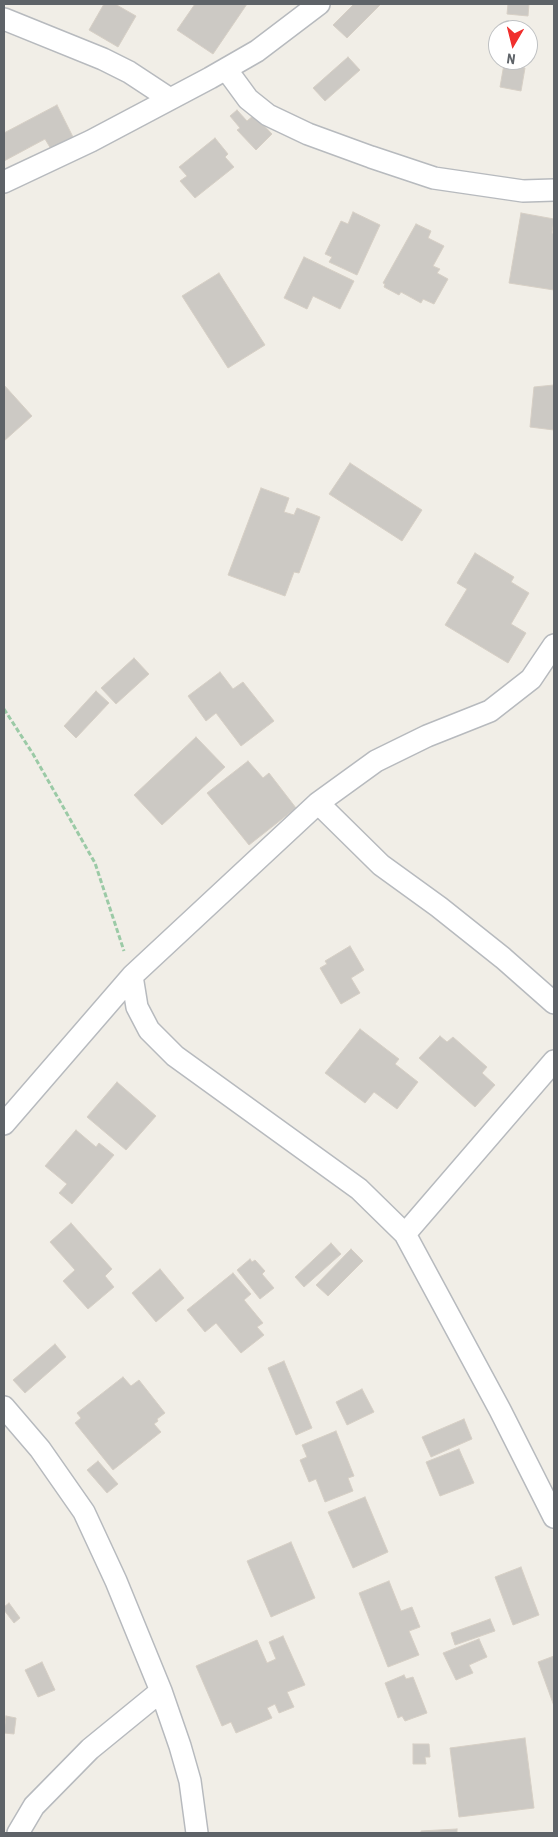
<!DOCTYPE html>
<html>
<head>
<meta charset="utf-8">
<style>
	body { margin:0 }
	#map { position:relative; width:558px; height:1837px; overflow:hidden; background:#f1eee7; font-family:"Roboto Condensed",sans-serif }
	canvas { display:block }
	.frame { position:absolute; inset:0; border:5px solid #5e6368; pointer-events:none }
	.north { position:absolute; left:488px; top:20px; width:50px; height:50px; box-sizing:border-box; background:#fff; border:1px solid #bfc1c3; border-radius:50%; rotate:188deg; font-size:14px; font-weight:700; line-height:20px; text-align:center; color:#5e6368 }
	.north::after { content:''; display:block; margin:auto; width:18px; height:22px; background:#f02f2d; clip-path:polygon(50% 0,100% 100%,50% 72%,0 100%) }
</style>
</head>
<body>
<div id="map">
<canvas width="558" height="1837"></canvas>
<div class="frame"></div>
<div class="north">N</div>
</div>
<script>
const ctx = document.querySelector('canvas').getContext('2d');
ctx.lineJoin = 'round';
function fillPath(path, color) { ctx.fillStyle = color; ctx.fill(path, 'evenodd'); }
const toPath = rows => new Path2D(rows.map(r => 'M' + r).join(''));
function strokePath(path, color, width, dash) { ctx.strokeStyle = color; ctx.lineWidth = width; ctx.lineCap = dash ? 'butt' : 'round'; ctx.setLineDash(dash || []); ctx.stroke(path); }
const building = toPath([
	[104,4,115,4,136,16,118,47,89,30,104,4],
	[195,4,247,4,213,54,177,30,195,4],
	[354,4,381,4,347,38,333,25,354,4],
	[508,4,529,4,528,16,507,14,508,4],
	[348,57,360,70,325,101,313,88,348,57],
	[504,64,525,68,521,91,500,87,504,64],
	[57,105,73,137,51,149,45,139,4,161,4,133,57,105],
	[237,110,247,121,254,115,272,134,256,150,237,130,240,128,230,116,237,110],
	[215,138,228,154,225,157,234,167,195,198,180,181,187,176,179,167,215,138],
	[353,212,380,225,357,275,329,262,332,257,325,254,341,221,348,224,353,212],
	[521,213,554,219,552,233,554,234,554,290,509,283,521,213],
	[416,224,431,231,428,238,444,246,433,266,440,269,437,273,448,279,434,304,423,299,421,303,401,292,399,295,384,287,385,284,383,283,416,224],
	[304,257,354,281,340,309,313,296,307,309,284,298,304,257],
	[219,273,265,345,228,368,182,296,219,273],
	[4,385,32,416,4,441,4,385],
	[554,385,554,430,530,427,534,387,554,385],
	[350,463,422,510,402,541,329,494,350,463],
	[261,488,289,498,284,512,294,515,297,508,320,517,299,573,294,572,285,596,228,575,261,488],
	[475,553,514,577,511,582,529,593,511,624,526,633,508,663,445,625,467,589,457,583,475,553],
	[134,658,149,674,116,704,101,688,134,658],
	[220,672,233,689,243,682,274,721,241,746,216,713,206,721,188,696,220,672],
	[96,691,109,703,76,738,64,726,96,691],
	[196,737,225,767,162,825,134,795,196,737],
	[248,761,263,778,269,773,296,808,249,845,207,793,248,761],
	[350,946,364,970,351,978,360,993,341,1004,320,968,327,964,325,961,350,946],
	[360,1029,399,1059,395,1064,418,1082,397,1109,374,1092,365,1103,325,1073,360,1029],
	[440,1036,447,1042,453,1037,487,1067,482,1073,495,1085,475,1107,419,1058,440,1036],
	[117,1082,156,1116,126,1150,87,1117,117,1082],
	[76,1130,96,1147,99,1143,114,1155,72,1204,59,1193,67,1184,45,1166,76,1130],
	[71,1223,112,1269,105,1276,114,1287,88,1309,63,1281,75,1270,50,1242,71,1223],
	[331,1243,341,1254,304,1287,295,1277,331,1243],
	[351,1249,363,1261,328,1296,316,1285,351,1249],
	[250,1259,252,1262,255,1260,265,1271,262,1274,274,1288,260,1299,237,1270,250,1259],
	[160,1269,184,1298,156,1322,132,1293,160,1269],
	[233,1273,251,1294,244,1300,263,1323,257,1327,264,1335,241,1353,216,1323,205,1332,187,1310,233,1273],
	[55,1344,66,1357,25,1393,13,1380,55,1344],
	[284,1361,312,1428,296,1435,268,1368,284,1361],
	[123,1377,131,1386,139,1380,165,1413,157,1419,158,1421,154,1424,161,1432,113,1470,75,1423,81,1418,77,1413,123,1377],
	[362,1389,374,1412,347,1425,336,1402,362,1389],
	[464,1419,472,1439,431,1457,422,1437,464,1419],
	[336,1431,354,1476,348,1478,353,1491,325,1502,316,1479,309,1482,300,1460,307,1457,302,1445,336,1431],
	[459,1449,474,1483,440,1496,426,1462,459,1449],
	[98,1461,118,1484,107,1493,87,1470,98,1461],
	[365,1497,388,1552,353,1568,328,1512,365,1497],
	[291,1542,315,1598,271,1617,247,1561,291,1542],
	[521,1567,539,1615,513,1625,495,1577,521,1567],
	[389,1581,401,1611,412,1607,420,1627,409,1631,419,1655,388,1667,359,1593,389,1581],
	[9,1603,20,1618,14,1623,4,1610,4,1607,9,1603],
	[490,1619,495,1631,455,1645,451,1633,490,1619],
	[283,1636,305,1685,287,1692,294,1707,279,1713,275,1704,267,1708,272,1718,236,1733,231,1722,222,1726,196,1666,257,1640,267,1663,276,1659,269,1642,283,1636],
	[479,1639,487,1657,469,1665,473,1673,456,1680,443,1653,479,1639],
	[554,1656,554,1706,538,1662,554,1656],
	[42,1662,55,1690,38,1697,25,1670,42,1662],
	[404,1675,406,1679,413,1677,427,1713,405,1721,402,1716,398,1718,385,1683,404,1675],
	[6,1716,16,1718,14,1734,4,1733,6,1716],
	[525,1738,534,1808,459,1817,450,1748,525,1738],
	[413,1744,429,1744,430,1757,425,1757,426,1764,413,1764,413,1744],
	[457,1829,457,1833,421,1833,421,1831,457,1829]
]);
fillPath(building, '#ccc9c4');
strokePath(building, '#d6cfc5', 1);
const minor = toPath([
	[4,19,103,59,129,72,170,99],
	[226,69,248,99,268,115,308,134,371,157,434,178,523,191,554,190],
	[4,182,91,141,210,78,257,51,319,4],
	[318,803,381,865,439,907,503,958,554,1003],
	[132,976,137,1007,149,1030,175,1056,359,1189,405,1234,500,1410,554,1517],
	[4,1124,132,976,318,803,376,761,427,736,490,711,531,679,554,645],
	[405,1234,554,1061],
	[4,1407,40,1449,84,1512,116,1581,161,1691,180,1746,190,1781,197,1833],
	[18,1833,34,1806,90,1749,161,1691]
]);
strokePath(minor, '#b7babe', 24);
strokePath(toPath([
	[4,709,33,754,95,863,124,951]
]), '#9bcaa6', 3, [5, 2.5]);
strokePath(minor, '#fff', 21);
</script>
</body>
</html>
